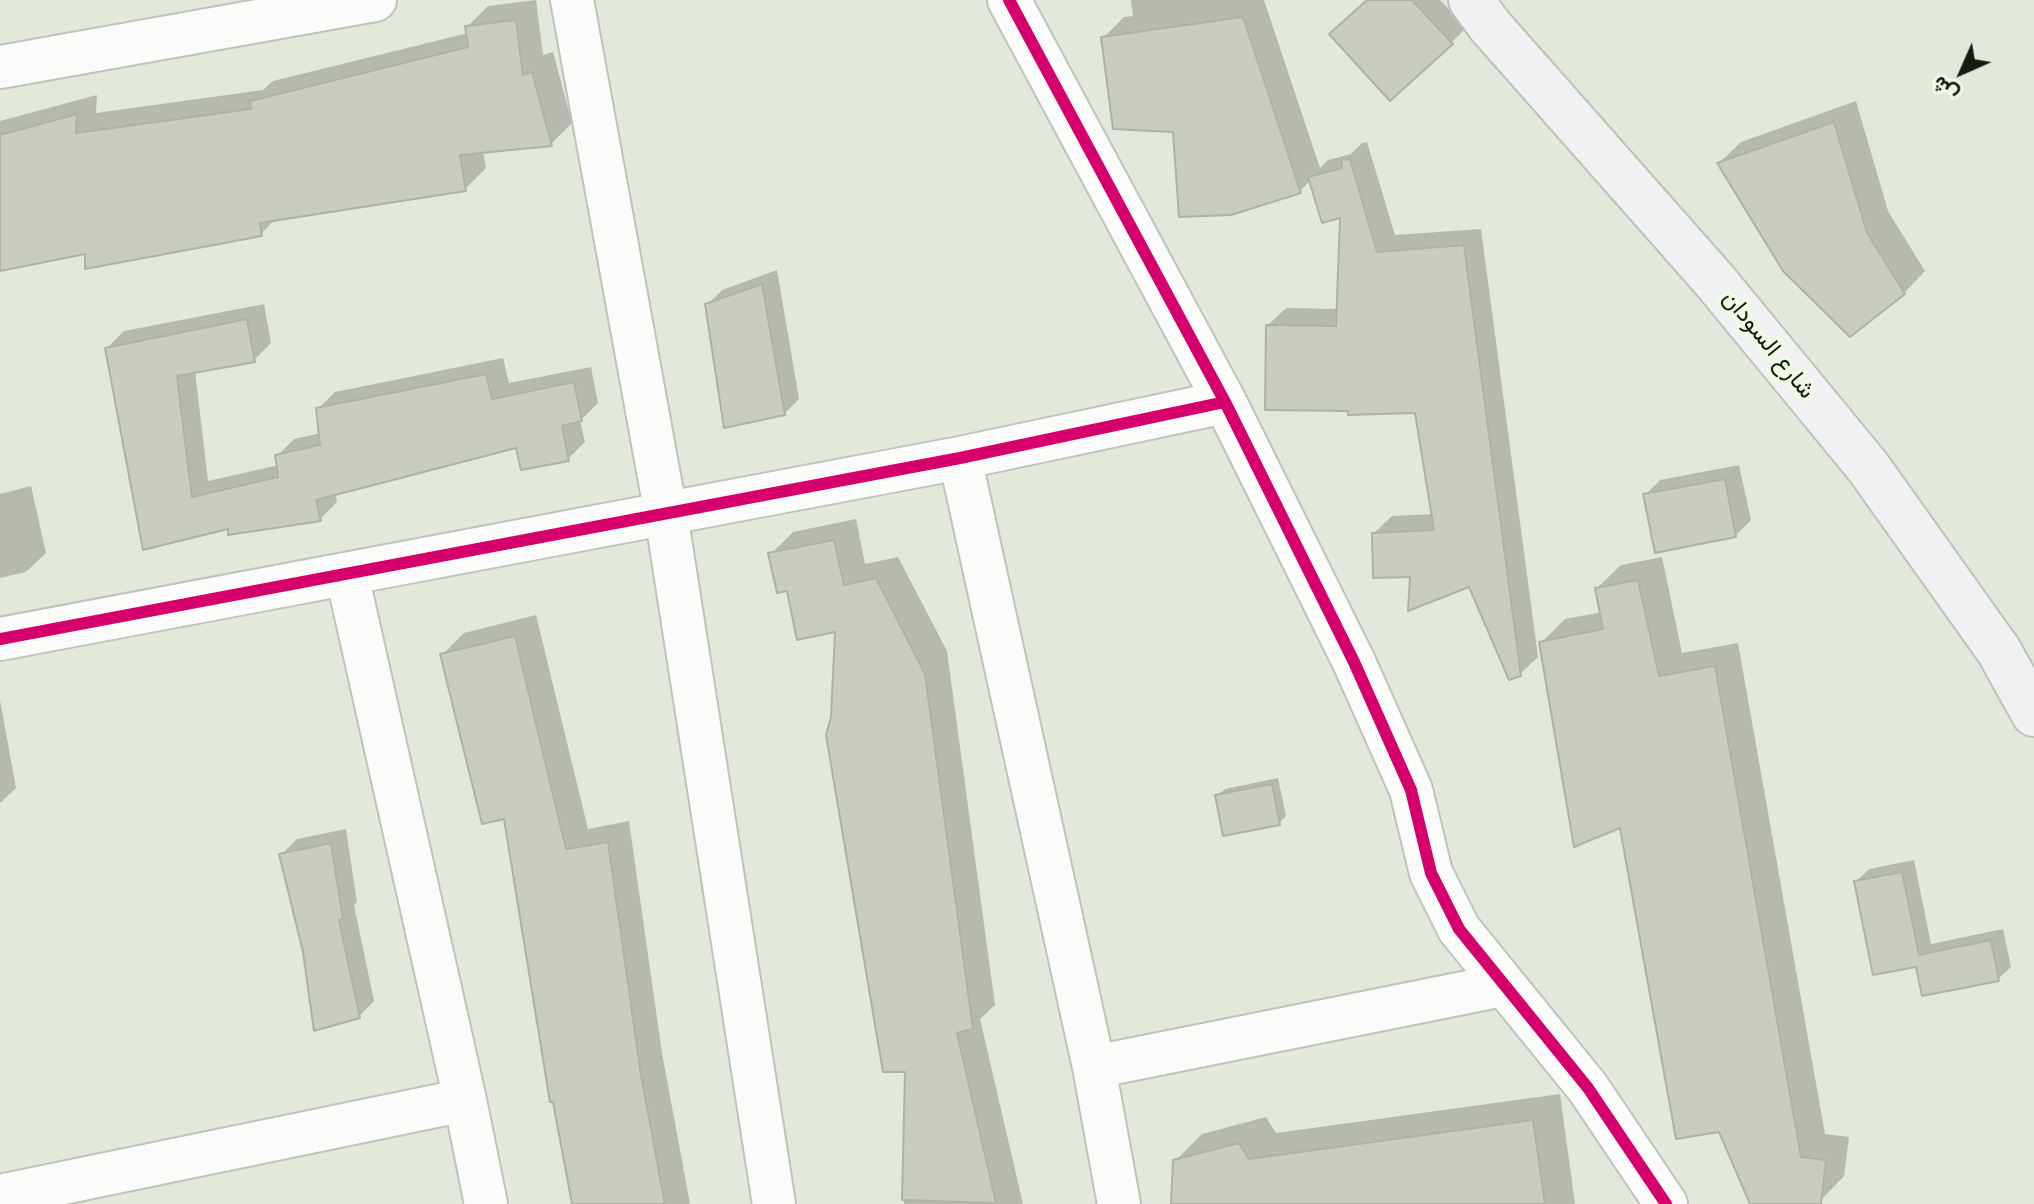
<!DOCTYPE html>
<html>
<head>
<meta charset="utf-8">
<style>
	body { margin:0 }
	#map { position:relative; width:2034px; height:1204px; overflow:hidden; background:#e3e8dc; font-family:"DM Sans",Vazirmatn,sans-serif }
	canvas { display:block }
	.north { position:absolute; left:1922px; top:32px; width:80px; height:80px; -webkit-text-stroke:6px #f1fbe3; paint-order:stroke; rotate:225deg; font-size:22px; font-weight:700; line-height:32px; text-align:center; color:#161a11 }
	.north::after { content:''; display:block; margin:auto; width:28px; height:36px; background:#161a11; clip-path:polygon(50% 0,100% 100%,50% 72%,0 100%) }
</style>
</head>
<body>
<div id="map">
<canvas width="2034" height="1204"></canvas>
<div class="north">ش</div>
</div>
<script>
const ctx = document.querySelector('canvas').getContext('2d');
ctx.lineJoin = 'round';
function fillPath(path, color) { ctx.fillStyle = color; ctx.fill(path, 'evenodd'); }
const toPath = rows => new Path2D(rows.map(r => 'M' + r).join(''));
function strokePath(path, color, width, dash) { ctx.strokeStyle = color; ctx.lineWidth = width; ctx.lineCap = dash ? 'butt' : 'round'; ctx.setLineDash(dash || []); ctx.stroke(path); }
function label(font, color, halo, rows, align = 'center') {
  ctx.font = font + ' "DM Sans",Vazirmatn,sans-serif'; ctx.lineWidth = 8; ctx.setLineDash([]); ctx.textBaseline = 'middle'; ctx.strokeStyle = halo; ctx.fillStyle = color; for (const [text, x, y, turn = 0] of rows) {
    ctx.save(); ctx.translate(x, y); ctx.rotate((+turn || 0) * Math.PI / 180); ctx.textAlign = isNaN(turn) ? turn : align; if (halo) ctx.strokeText(text, 0, 0); ctx.fillText(text, 0, 0); ctx.restore();
  }
}
fillPath(toPath([
	[536,0,543,55,553,52,572,123,551,144,483,151,486,168,465,189,276,218,261,234,86,252,0,269,0,121,97,95,96,113,263,90,273,81,468,33,467,27,488,6],
	[1131,0,1264,0,1320,168,1328,160,1351,154,1362,143,1367,142,1395,235,1481,229,1538,657,1520,674,1470,584,1412,575,1374,533,1392,516,1434,514,1417,411,1268,325,1286,308,1339,309,1342,215,1311,180,1300,191,1175,131,1103,38,1124,17,1133,16],
	[1368,0,1440,0,1466,28,1451,43],
	[1856,101,1888,211,1925,271,1904,293,1719,163,1741,142],
	[777,270,799,399,784,414,707,305,722,290],
	[264,304,271,343,254,360,195,371,208,481,279,465,277,456,294,439,321,433,318,409,335,392,503,358,509,383,591,367,598,403,580,421,585,442,568,459,518,446,335,493,337,502,320,519,230,527,144,547,107,348,124,331],
	[1739,465,1751,520,1736,535,1645,495,1660,480],
	[31,486,46,553,26,572,0,578,0,494],
	[856,519,865,564,898,557,947,651,995,1005,980,1019,1023,1204,904,1204,907,1070,833,717,837,630,789,589,771,554,793,532],
	[1662,557,1682,653,1738,643,1825,1134,1849,1137,1844,1176,1820,1201,1812,1204,1752,1204,1622,825,1541,643,1565,619,1602,612,1597,588,1621,565],
	[536,615,588,829,629,821,662,1053,690,1204,574,1204,506,816,443,654,464,633],
	[0,700,16,788,0,803],
	[1278,778,1286,816,1279,823,1217,796,1225,789],
	[346,829,357,902,354,905,374,1001,359,1016,305,951,282,854,297,839],
	[1914,860,1931,944,2003,929,2011,967,1998,979,1918,965,1856,882,1869,869],
	[1560,1094,1575,1204,1173,1204,1175,1161,1202,1134,1266,1117,1276,1133]
]), '#0003');
const building = toPath([
	[1367,0,1412,0,1453,44,1390,101,1329,34,1367,0],
	[1243,17,1301,193,1231,215,1179,217,1173,132,1113,129,1101,37,1243,17],
	[516,20,523,75,532,72,552,146,460,155,466,191,260,223,262,236,85,269,85,254,0,271,0,135,77,114,76,133,251,109,250,101,468,47,465,26,516,20],
	[1834,122,1867,233,1905,294,1850,337,1783,271,1717,163,1834,122],
	[1350,159,1377,252,1464,245,1521,676,1509,680,1469,587,1408,611,1410,577,1373,578,1372,533,1434,530,1415,413,1348,415,1348,411,1265,410,1266,325,1336,326,1340,218,1322,223,1308,177,1342,168,1342,160,1350,159],
	[762,284,785,415,724,428,705,304,762,284],
	[247,319,255,362,177,376,192,497,278,477,275,455,320,445,316,408,486,374,492,399,574,382,582,421,562,426,569,461,521,470,516,448,316,500,321,521,228,535,228,529,143,550,105,348,247,319],
	[1725,479,1736,537,1655,553,1643,494,1725,479],
	[834,540,844,585,876,578,925,674,973,1029,957,1033,996,1203,902,1200,905,1072,883,1072,826,735,831,717,835,632,797,640,787,591,777,593,768,553,834,540],
	[1638,580,1659,676,1715,666,1801,1157,1826,1160,1821,1204,1750,1204,1719,1132,1676,1139,1620,828,1574,847,1539,642,1603,629,1595,588,1638,580],
	[515,636,566,849,608,842,641,1075,665,1204,572,1204,553,1102,550,1102,504,819,482,824,440,654,515,636],
	[1272,784,1280,825,1223,836,1215,795,1272,784],
	[331,843,343,919,339,920,360,1018,314,1031,303,952,279,854,331,843],
	[1902,872,1919,955,1991,940,1999,981,1922,996,1916,967,1873,975,1854,881,1902,872],
	[1533,1120,1545,1204,1171,1204,1173,1160,1239,1143,1249,1159,1533,1120]
]);
fillPath(building, '#c8ccc2');
strokePath(building, '#aeb2a8', 2);
const minor = toPath([
	[572,0,666,514,774,1204],
	[1009,0,1225,402,1354,662,1411,790,1431,873,1459,929,1588,1088,1666,1204],
	[0,67,375,0],
	[960,458,1094,1067,1119,1204],
	[347,575,465,1100,486,1204],
	[0,639,960,458,1225,402],
	[1094,1067,1503,985],
	[0,1196,465,1100]
]);
const secondary = toPath([
	[1471,0,1490,26,1715,281,1868,467,1999,651,2034,714]
]);
strokePath(minor, '#bfc3b9', 46);
strokePath(secondary, '#bfc3b9', 48);
strokePath(minor, '#fbfcfa', 42);
strokePath(secondary, '#f1f0f2', 44);
strokePath(toPath([
	[1009,0,1225,402,1354,662,1411,790,1431,873,1459,929,1588,1088,1666,1204],
	[0,639,960,458,1225,402]
]), '#d6006c', 12);
label('24px', '#161a11', '#f1fbe3', [
	["شارع السودان",1768,345,51]
]);
</script>
</body>
</html>
